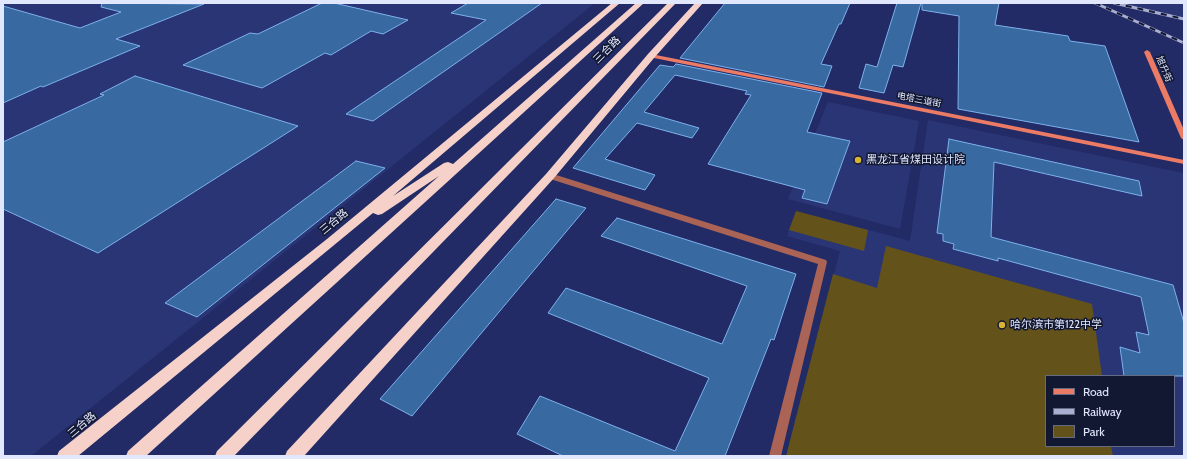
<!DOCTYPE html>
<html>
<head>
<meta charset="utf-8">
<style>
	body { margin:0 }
	#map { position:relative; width:1187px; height:459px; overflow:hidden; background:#222b66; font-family:Cabin,sans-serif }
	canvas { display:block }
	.frame { position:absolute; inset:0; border:4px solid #e1e7fd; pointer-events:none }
	.legend { position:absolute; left:1045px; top:375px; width:130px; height:72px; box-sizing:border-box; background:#131832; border:1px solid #656b83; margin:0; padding:5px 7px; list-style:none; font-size:12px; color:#e1e7fd }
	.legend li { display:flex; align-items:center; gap:8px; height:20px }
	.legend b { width:20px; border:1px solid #656b83 }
</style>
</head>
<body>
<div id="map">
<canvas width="1187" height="459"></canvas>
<div class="frame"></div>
<ul class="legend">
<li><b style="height:5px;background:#ec7b65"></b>Road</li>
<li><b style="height:5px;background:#a9afd0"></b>Railway</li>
<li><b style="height:11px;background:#63521a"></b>Park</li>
</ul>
</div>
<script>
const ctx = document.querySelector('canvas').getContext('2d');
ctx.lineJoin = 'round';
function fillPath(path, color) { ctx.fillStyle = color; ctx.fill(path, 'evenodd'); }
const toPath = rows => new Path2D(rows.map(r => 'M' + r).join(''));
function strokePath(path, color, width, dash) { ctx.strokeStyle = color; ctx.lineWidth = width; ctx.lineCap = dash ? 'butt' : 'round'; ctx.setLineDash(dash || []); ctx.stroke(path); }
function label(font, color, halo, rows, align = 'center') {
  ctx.font = font + ' Cabin,"Noto Sans SC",sans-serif'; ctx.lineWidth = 3; ctx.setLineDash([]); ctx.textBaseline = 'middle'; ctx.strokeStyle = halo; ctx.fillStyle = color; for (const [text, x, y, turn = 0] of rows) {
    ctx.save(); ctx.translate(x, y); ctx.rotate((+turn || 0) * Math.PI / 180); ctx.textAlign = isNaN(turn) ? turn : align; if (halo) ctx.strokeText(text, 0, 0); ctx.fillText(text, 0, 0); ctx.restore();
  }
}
fillPath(toPath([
	[3,3,595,3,31,456,3,456],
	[1117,3,1184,3,1184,17,1121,4],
	[828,102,919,121,900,229,788,199],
	[928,120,1183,173,1184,456,786,456,840,251,787,236,796,211,910,241],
	[1046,376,1174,376,1174,446,1046,446]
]), '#2a3576');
fillPath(toPath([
	[796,211,868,230,864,251,789,230],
	[886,246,1092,304,1102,376,1046,376,1046,446,1111,446,1113,456,786,456,833,274,877,288]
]), '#63521a');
const building = toPath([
	[102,3,204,4,116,39,140,46,43,87,41,86,3,103,3,6,80,28,121,12,101,7,102,3],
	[322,3,334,3,408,20,383,34,371,31,331,55,325,53,262,88,183,65,250,33,258,34,322,3],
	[468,3,542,3,373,121,346,114,486,20,451,13,468,3],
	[725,3,850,3,841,24,839,24,821,64,832,66,824,87,680,58,725,3],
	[897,3,921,3,903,67,893,65,884,93,859,88,866,64,877,67,897,3],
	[922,3,999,3,995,25,1068,36,1070,41,1105,46,1139,142,958,109,959,16,922,10,922,3],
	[676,64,822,93,807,132,850,141,827,204,802,198,805,190,708,164,751,95,745,94,747,91,675,75,644,112,699,128,692,138,637,123,605,159,655,175,645,190,573,168,660,65,673,67,676,64],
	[135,76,298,126,98,253,3,209,3,142,104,95,100,94,135,76],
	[949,139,1139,181,1142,196,994,162,991,237,1173,285,1184,323,1184,376,1124,376,1120,347,1140,353,1136,332,1149,335,1141,297,998,258,998,261,953,249,954,244,943,241,943,234,937,233,949,139],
	[356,161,385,168,197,317,165,303,356,161],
	[556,199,586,208,412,416,380,399,556,199],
	[617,218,796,274,774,340,771,339,725,456,563,456,517,434,540,396,675,451,709,378,548,313,566,288,722,344,747,286,601,236,617,218]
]);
fillPath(building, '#3869a0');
strokePath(building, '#7db1ec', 1);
fillPath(toPath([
	[547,174,553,174,826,260,827,262,781,456,769,456,818,264,547,178,546,176,547,174]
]), '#aa6354');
fillPath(toPath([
	[1147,50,1150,52,1184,130,1184,140,1181,138,1144,52,1147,50],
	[651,54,1184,160,1184,164,649,57,648,56,651,54]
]), '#ec7b65');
fillPath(toPath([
	[612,3,620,3,393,196,444,163,448,162,453,164,636,3,644,3,146,456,126,456,128,451,439,176,382,214,378,215,373,213,78,456,57,456,59,451,327,239,612,3],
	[668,3,676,3,234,456,215,456,217,451,668,3],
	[695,3,703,3,654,58,554,178,304,456,285,456,287,451,546,174,648,54,695,3]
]), '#f5d1c9');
const rail = toPath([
	[1095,3,1184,43],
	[1114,3,1184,19]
]);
strokePath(rail, '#a9afd0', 3);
strokePath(rail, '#131832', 2, [6]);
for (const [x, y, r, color] of [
	[858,160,4,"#d8b434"],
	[1002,325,4,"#d8b434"]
]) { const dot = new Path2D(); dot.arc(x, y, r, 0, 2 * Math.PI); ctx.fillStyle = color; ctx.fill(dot); strokePath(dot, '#131832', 1.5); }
label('9px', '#e1e7fd', '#131832', [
	["旭升街",1164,69,67],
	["电塔三道街",919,100,11]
]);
label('11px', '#e1e7fd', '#131832', [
	["三合路",607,50,-45],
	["三合路",334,222,-40],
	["三合路",82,425,-40]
]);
label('11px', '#e1e7fd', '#131832', [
	["黑龙江省煤田设计院",866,160],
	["哈尔滨市第122中学",1010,325]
], 'left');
</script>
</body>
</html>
